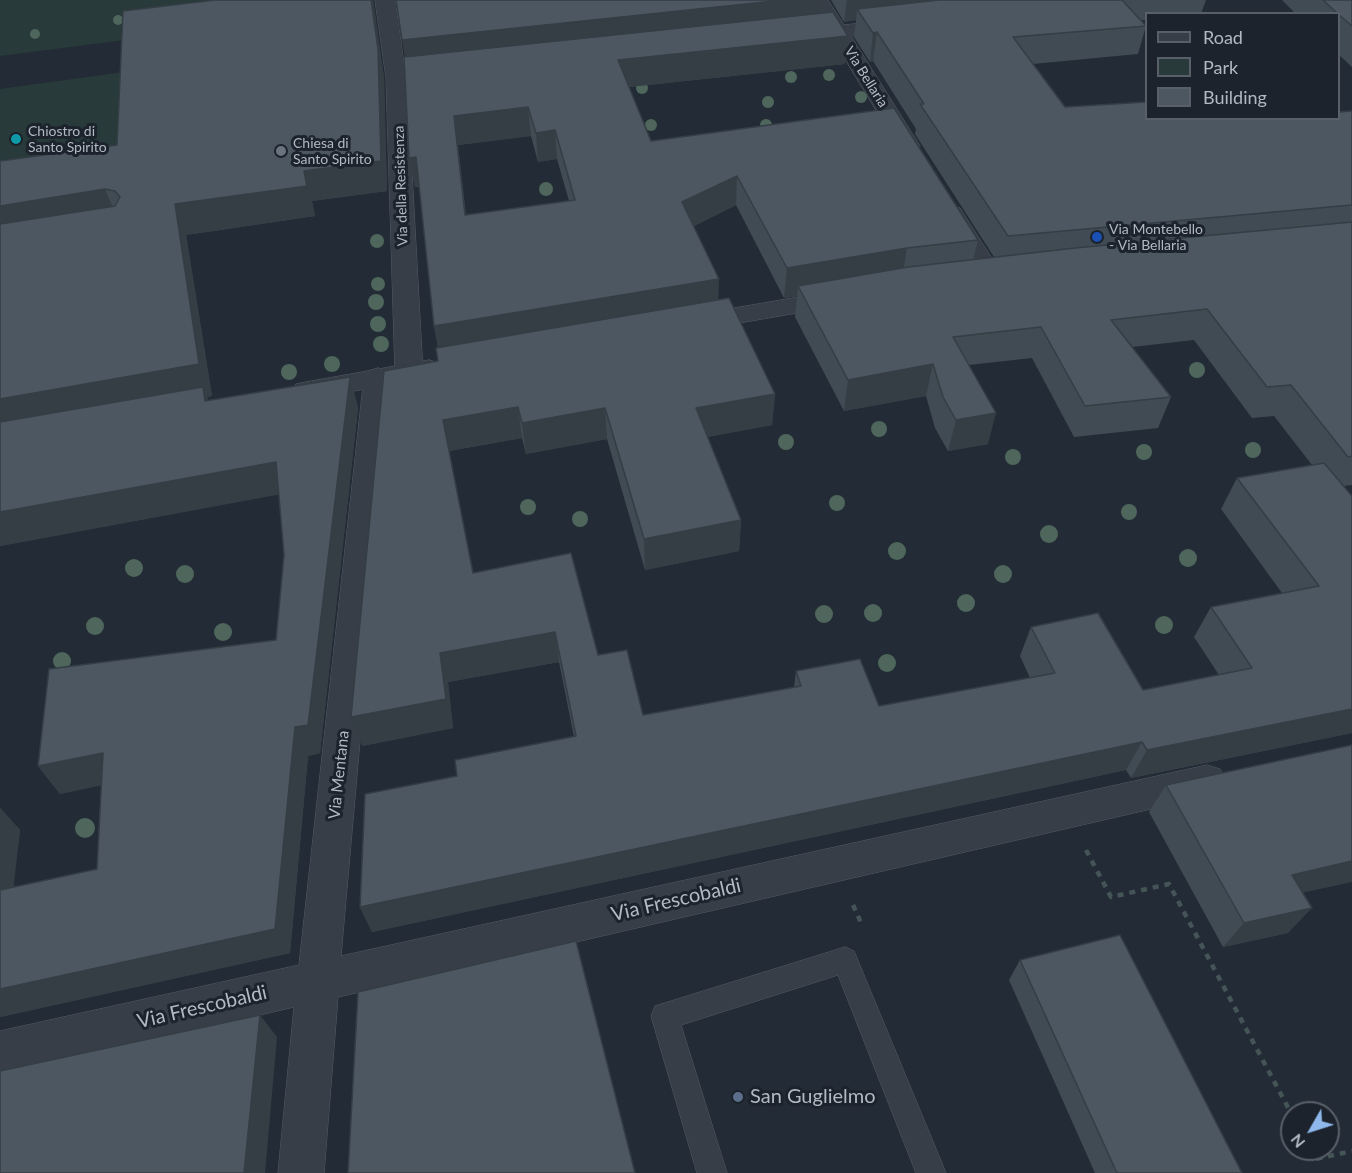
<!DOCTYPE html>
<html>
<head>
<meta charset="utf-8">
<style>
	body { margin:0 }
	#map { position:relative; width:1352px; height:1173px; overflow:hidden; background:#232c36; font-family:Lato,sans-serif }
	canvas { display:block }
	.legend { position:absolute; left:1145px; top:12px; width:195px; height:108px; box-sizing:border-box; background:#1c232c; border:2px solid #585f68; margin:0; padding:8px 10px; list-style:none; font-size:18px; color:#b1b9c3 }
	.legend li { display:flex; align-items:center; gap:12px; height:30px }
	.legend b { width:30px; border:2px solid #585f68 }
	.north { position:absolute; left:1280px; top:1101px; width:60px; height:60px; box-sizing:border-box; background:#1c232c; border:2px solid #585f68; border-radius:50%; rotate:231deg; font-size:16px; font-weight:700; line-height:24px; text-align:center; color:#b1b9c3 }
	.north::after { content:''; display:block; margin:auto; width:21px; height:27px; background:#8eb7eb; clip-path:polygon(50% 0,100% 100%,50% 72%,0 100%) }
</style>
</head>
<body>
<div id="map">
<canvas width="1352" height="1173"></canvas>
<ul class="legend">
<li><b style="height:8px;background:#373e47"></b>Road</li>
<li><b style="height:16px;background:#283a39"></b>Park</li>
<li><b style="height:16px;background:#4c5762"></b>Building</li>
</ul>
<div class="north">N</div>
</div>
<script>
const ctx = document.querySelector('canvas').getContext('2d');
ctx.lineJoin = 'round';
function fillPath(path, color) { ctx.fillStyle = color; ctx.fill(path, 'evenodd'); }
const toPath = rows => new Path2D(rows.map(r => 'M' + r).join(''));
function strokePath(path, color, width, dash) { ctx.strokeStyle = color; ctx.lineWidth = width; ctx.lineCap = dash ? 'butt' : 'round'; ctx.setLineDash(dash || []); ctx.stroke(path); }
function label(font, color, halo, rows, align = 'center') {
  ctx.font = font + ' Lato,sans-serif'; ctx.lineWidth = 6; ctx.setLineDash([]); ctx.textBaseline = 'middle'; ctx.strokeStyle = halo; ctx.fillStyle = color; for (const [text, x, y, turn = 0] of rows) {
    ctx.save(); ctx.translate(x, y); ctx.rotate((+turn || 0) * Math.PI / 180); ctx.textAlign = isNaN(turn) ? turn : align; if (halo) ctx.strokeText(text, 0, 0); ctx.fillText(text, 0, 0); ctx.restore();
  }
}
fillPath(toPath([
	[0,0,226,0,227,27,0,56],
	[132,71,129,175,0,194,0,89]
]), '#283a39');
const service = toPath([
	[845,947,854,951,946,1173,916,1173,838,975,681,1025,727,1173,697,1173,651,1016,655,1006,845,947]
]);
const minor = toPath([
	[375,0,395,0,405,71,451,66,458,68,461,72,458,76,451,78,407,83,423,373,419,379,409,382,399,379,395,373,386,78,375,0],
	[808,0,828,0,844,25,898,19,905,21,908,25,905,29,851,36,920,146,917,151,901,151,832,38,793,40,790,36,793,32,825,27,808,0],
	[951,206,960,208,963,213,1004,277,1000,282,991,285,982,282,978,277,939,213,942,208,951,206],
	[378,368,388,371,392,377,341,956,1207,765,1220,769,1226,781,1220,793,338,997,324,1173,278,1173,294,1007,0,1075,0,1031,299,965,364,377,368,371,378,368]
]);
const tertiary = toPath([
	[840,290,849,292,853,298,849,304,693,331,684,329,680,323,684,317,693,315,840,290],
	[429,360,439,363,443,369,439,375,306,400,296,398,292,391,296,384,306,382,429,360]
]);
strokePath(service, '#545c65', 1);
strokePath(minor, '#545c65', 1);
strokePath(tertiary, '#545c65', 1);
strokePath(toPath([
	[1086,850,1111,897,1169,884,1292,1115],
	[853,905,862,925],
	[1310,1149,1316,1159,1352,1151]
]), '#455557', 4.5, [6, 6]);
fillPath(service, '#373e47');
fillPath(minor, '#373e47');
fillPath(tertiary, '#373e47');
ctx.fillStyle = '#4e665b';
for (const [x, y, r] of [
	[118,20,5],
	[35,34,5],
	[829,75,6],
	[791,77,6],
	[642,88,6],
	[861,97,6],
	[768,102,6],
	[651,125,6],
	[766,125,6],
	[546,189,7],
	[377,241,7],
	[378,284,7],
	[376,302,8],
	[378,324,8],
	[381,344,8],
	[332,364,8],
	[1197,370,8],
	[289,372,8],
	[879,429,8],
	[786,442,8],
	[1253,450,8],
	[1144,452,8],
	[1013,457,8],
	[837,503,8],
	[528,507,8],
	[1129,512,8],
	[580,519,8],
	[1049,534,9],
	[897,551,9],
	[1188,558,9],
	[134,568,9],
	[185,574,9],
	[1003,574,9],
	[966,603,9],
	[873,613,9],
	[824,614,9],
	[1164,625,9],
	[95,626,9],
	[223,632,9],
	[62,661,9],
	[887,663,9],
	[85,828,10]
]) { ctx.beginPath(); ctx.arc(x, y, r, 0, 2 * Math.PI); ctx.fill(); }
fillPath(toPath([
	[373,0,384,78,387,191,312,201,315,216,186,235,212,396,207,397,208,401,350,377,358,408,320,753,308,756,290,953,0,1017,0,808,20,830,13,887,97,869,101,785,60,794,38,766,276,640,284,555,279,494,0,546,0,161,117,145],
	[822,0,821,13,845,64,629,87,651,141,978,240,973,260,994,257,915,134,916,129,873,61,870,62,854,37,856,20,844,22,831,0,1206,0,1201,14,1146,14,1146,20,1142,20,1146,26,1138,54,1033,64,1065,107,1146,118,1338,118,1352,111,1352,485,1344,486,1352,733,1131,778,1126,770,372,932,360,907,457,776,574,737,559,662,448,682,453,728,362,746,438,361,438,347,434,326,419,187,415,187,409,158,405,57],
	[531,136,538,162,557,159,569,201,466,215,458,145],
	[736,205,784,298,797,296,795,317,844,411,926,396,935,428,948,451,988,444,969,365,1032,358,1074,437,1158,428,1171,397,1132,347,1194,340,1252,418,1274,416,1312,465,1237,478,1221,509,1282,593,1211,607,1194,637,1219,675,1143,690,1031,627,1020,656,1030,678,879,706,796,671,794,687,643,715,598,655,473,572,449,451,522,438,526,454,607,439,645,570,739,551,741,520,707,437,772,425,775,394,718,300,694,226],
	[1282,0,1352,0,1352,67,1338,54,1338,14,1296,14],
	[1166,785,1303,893,1288,933,1223,947,1149,812],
	[1020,960,1242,1173,1095,1173,1009,980]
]), '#414b54');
fillPath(toPath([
	[371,0,373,0,384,78,387,191,312,201,315,216,186,235,212,396,207,397,215,419,0,434,0,399,175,204,304,171],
	[784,0,822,0,820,24,407,69,402,40],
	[847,0,1046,0,857,9,856,20,844,22],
	[877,32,873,61,870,62,873,33],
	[848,36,845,64,619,88,618,60],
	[528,107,531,136,458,145,469,245,465,215,454,116],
	[555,130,557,159,538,162,536,133],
	[416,157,422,186,415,187,409,158],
	[737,176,736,205,682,232,682,202],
	[105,189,118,220,0,239,0,206],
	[907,248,902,278,798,286,797,296,784,298,787,268],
	[719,279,718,309,440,357,434,326],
	[933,364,926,396,844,411,848,380],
	[350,377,358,408,320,753,308,756,290,953,0,1017,0,989,295,727],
	[775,394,772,425,695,439,696,408],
	[518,407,522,438,449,451,443,420],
	[605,408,607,439,526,454,522,423],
	[996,413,988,444,948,451,956,420],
	[276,462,287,493,0,546,0,512],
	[741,520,739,551,645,570,644,539],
	[555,632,559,662,448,682,453,728,362,746,351,717,440,653],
	[1352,709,1352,733,1131,778,1147,750],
	[1142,742,1126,770,372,932,360,907],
	[103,753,122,781,60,794,38,766],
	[0,808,20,830,10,918,0,909],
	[1352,861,1352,882,1269,900,1292,875],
	[1312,908,1288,933,1223,947,1244,923],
	[260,1015,277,1037,265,1173,244,1173]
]), '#353d45');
const building = toPath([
	[215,0,371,0,378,49,381,161,304,171,307,186,175,204,199,364,0,399,0,224,115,206,120,197,115,191,105,189,0,206,0,161,117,145,123,11,215,0],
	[396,0,784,0,402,40,396,0],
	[939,0,1122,0,1146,26,1013,37,1065,107,1146,102,1146,118,1338,118,1338,112,1352,111,1352,205,1008,236,920,104,924,104,877,32,873,33,857,9,939,0],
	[1323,0,1352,0,1352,26,1338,14,1323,0],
	[833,12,848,36,618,60,651,141,894,108,978,240,907,248,787,268,737,176,682,202,719,279,434,326,416,157,409,158,404,57,833,12],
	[528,107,536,133,555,130,575,200,465,215,454,116,528,107],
	[1352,222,1352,456,1348,457,1291,385,1267,387,1207,309,1111,320,1171,397,1085,406,1041,327,953,337,996,413,956,420,943,397,933,364,848,380,798,286,908,267,1075,248,1352,222],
	[729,298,775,394,696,408,741,520,644,539,605,408,522,423,518,407,443,420,473,573,571,553,598,655,627,650,643,715,801,686,796,671,860,659,879,706,1055,673,1031,627,1098,613,1143,690,1252,668,1211,607,1319,586,1237,478,1324,463,1352,496,1352,709,1147,750,1142,742,360,907,365,794,457,776,455,760,576,736,555,632,440,653,446,699,351,717,384,371,438,361,436,348,729,298],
	[350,377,308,725,295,727,275,929,0,989,0,890,97,869,103,753,38,766,49,669,276,640,284,555,276,462,0,512,0,422,203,387,205,401,350,377],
	[1352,745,1352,861,1292,875,1312,908,1244,923,1166,785,1352,745],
	[1120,935,1242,1173,1117,1173,1020,960,1120,935],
	[576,941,635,1173,348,1173,358,992,576,941],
	[260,1015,244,1173,0,1173,0,1071,260,1015]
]);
fillPath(building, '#4c5762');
strokePath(building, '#353d45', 1.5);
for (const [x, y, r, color] of [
	[16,139,6,"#0f9aa8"],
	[281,151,6,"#6b7280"],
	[1097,237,6,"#1a4fb4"],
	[738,1097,6,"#5c6f8a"]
]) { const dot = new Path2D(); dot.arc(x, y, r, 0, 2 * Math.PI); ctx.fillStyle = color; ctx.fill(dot); strokePath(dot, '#1c232c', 2); }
label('14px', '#b1b9c3', '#1c232c', [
	["Via Bellaria",866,77,58],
	["Via della Resistenza",401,186,-92]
]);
label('14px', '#b1b9c3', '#1c232c', [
	["Chiostro di",28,131],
	["Santo Spirito",28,147],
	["Chiesa di",293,143],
	["Santo Spirito",293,159],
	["Via Montebello",1109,229],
	["- Via Bellaria",1109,245]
], 'left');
label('16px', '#b1b9c3', '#1c232c', [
	["Via Mentana",339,775,-84]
]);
label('20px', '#b1b9c3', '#1c232c', [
	["Via Frescobaldi",676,900,-13],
	["Via Frescobaldi",202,1007,-13]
]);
label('20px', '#b1b9c3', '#1c232c', [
	["San Guglielmo",750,1097]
], 'left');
</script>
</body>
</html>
